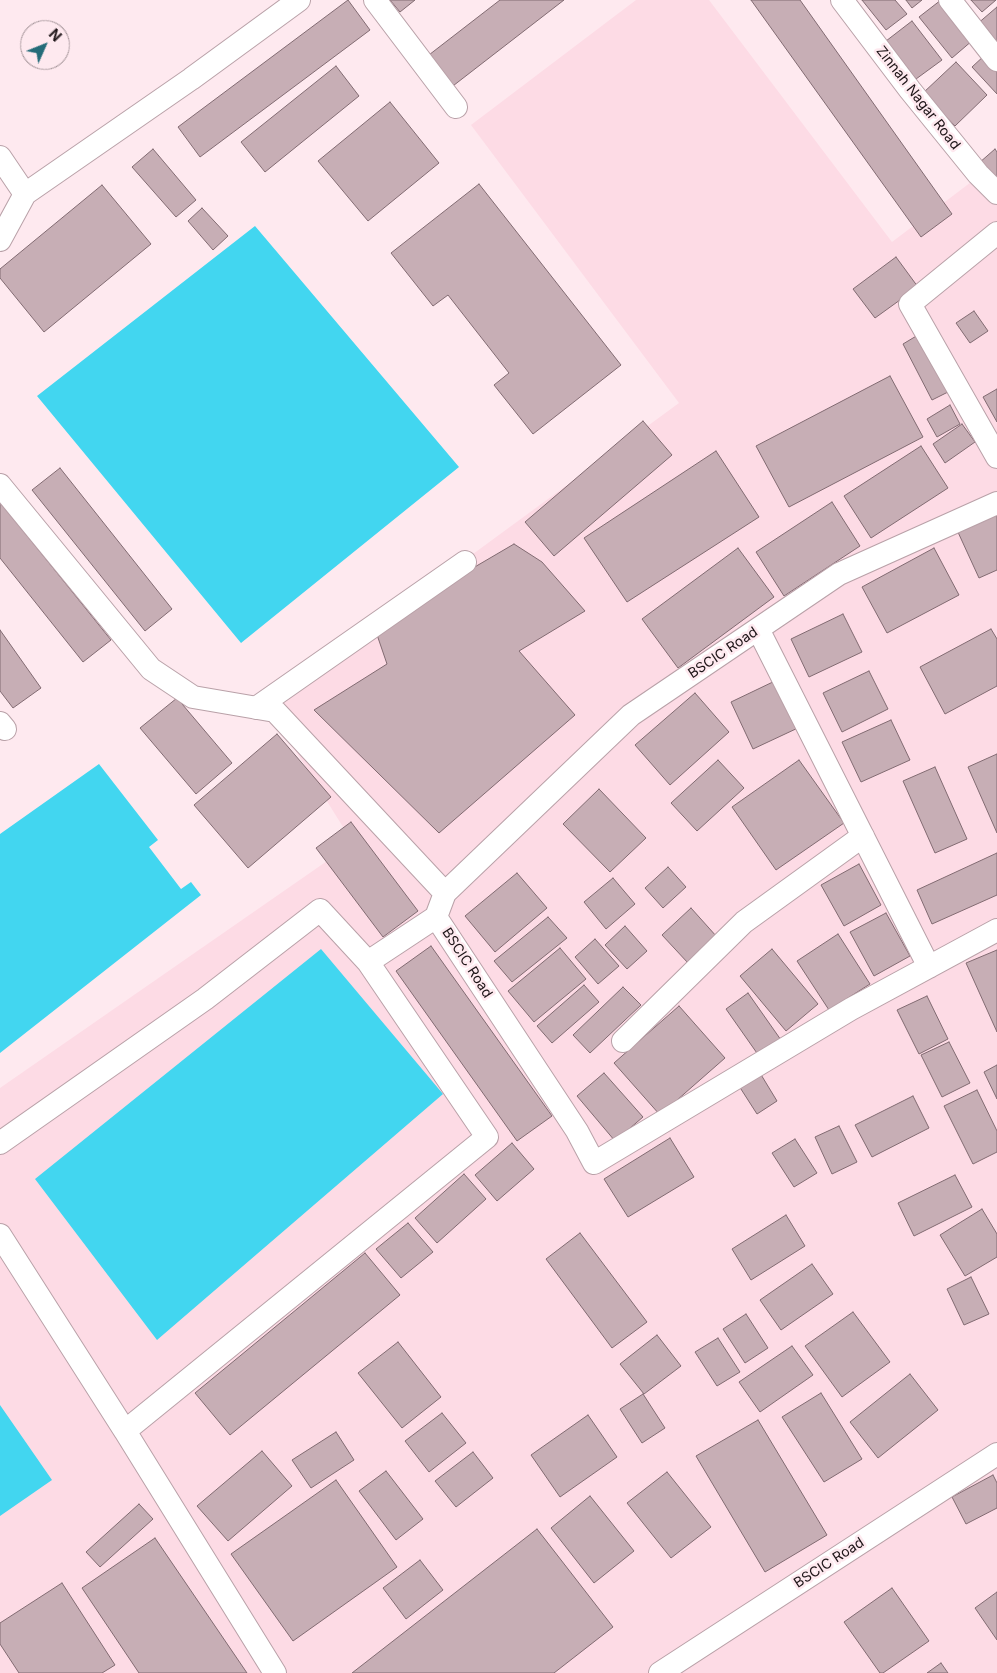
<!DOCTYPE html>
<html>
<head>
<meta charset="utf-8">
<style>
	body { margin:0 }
	#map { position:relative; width:997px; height:1673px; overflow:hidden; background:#fee9ef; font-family:Inter,sans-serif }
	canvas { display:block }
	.north { position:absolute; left:20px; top:20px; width:50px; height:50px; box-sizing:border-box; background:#fee9ef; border:1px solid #a49499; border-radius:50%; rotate:46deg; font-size:14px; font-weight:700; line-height:20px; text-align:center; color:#1d1417 }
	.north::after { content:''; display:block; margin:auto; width:18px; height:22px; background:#246c79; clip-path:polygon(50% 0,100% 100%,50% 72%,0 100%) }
</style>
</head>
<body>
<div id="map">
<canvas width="997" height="1673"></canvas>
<div class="north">N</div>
</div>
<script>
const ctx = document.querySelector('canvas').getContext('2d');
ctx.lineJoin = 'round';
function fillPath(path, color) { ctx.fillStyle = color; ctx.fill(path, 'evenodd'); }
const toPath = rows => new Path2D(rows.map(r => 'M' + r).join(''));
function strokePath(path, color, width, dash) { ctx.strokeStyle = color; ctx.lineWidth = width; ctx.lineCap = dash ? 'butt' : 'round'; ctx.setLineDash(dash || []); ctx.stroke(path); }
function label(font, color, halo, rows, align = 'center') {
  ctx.font = font + ' Inter,sans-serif'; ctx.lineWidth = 5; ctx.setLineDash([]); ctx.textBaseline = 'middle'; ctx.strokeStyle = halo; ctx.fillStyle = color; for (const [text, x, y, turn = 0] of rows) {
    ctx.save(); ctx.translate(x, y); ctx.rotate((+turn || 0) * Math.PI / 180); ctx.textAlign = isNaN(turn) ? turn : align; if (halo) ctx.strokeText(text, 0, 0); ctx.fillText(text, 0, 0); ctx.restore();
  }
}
fillPath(toPath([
	[636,0,709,0,892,242,987,170,997,180,997,1673,0,1673,0,1088,353,843,267,705,679,403,471,125]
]), '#fddbe5');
fillPath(toPath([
	[255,226,459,467,241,643,37,396],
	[99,764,158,840,149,847,181,889,191,882,201,895,0,1053,0,834],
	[321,949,443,1094,157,1340,35,1179],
	[0,1405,52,1480,0,1516]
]), '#42d6f0');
const building = toPath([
	[348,0,370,30,200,157,178,127,348,0],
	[390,0,415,0,400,12,390,0],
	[500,0,564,0,449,89,425,58,500,0],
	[751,0,800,0,952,214,921,237,751,0],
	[862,0,895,0,907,14,886,30,862,0],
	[906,0,922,0,912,8,906,0],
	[941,0,973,40,952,58,919,17,941,0],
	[971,0,996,0,982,12,971,0],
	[997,7,997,44,976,25,997,7],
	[912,21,942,60,916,79,886,41,912,21],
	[985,55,997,68,997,94,972,67,985,55],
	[956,62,987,95,955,126,923,93,956,62],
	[336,66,359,96,265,172,241,142,336,66],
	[390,102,439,163,368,221,318,161,390,102],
	[153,149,196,200,176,217,132,167,153,149],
	[995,149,997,152,997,182,979,163,995,149],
	[479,184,621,365,533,434,494,385,509,373,448,295,433,306,391,253,479,184],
	[102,185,151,244,44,332,0,278,0,269,102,185],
	[202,208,228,236,213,250,188,221,202,208],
	[896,257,918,287,875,318,853,289,896,257],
	[974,311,988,331,970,343,956,323,974,311],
	[918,335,948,392,932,400,903,344,918,335],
	[890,376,923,437,789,507,756,446,890,376],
	[997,389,997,422,983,397,997,389],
	[950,405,960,424,937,437,927,419,950,405],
	[643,421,672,455,554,556,525,522,643,421],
	[962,424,975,442,945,463,933,444,962,424],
	[921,446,948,488,871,538,844,496,921,446],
	[716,451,759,517,627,602,584,538,716,451],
	[60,468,172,609,145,631,32,490,60,468],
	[0,502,111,640,83,662,0,558,0,502],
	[832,502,860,546,784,596,756,552,832,502],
	[995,513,997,517,997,570,979,578,957,530,995,513],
	[514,544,542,562,585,611,519,651,575,715,439,833,314,710,387,664,374,626,514,544],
	[738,548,774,597,678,668,642,619,738,548],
	[934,548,959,595,887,633,862,587,934,548],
	[843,614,862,652,809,677,791,639,843,614],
	[991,629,997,639,997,686,945,714,920,667,991,629],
	[0,630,41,688,13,708,0,691,0,630],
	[869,671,888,709,842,732,823,693,869,671],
	[777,680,800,727,753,749,731,702,777,680],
	[695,693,729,732,670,785,635,745,695,693],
	[177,698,232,763,196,794,140,728,177,698],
	[891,720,910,760,861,782,842,742,891,720],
	[277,734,331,797,248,868,194,805,277,734],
	[997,754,997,833,968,767,997,754],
	[718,760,744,788,697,831,671,803,718,760],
	[799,760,844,823,776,870,732,807,799,760],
	[935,767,967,839,935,853,903,781,935,767],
	[599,789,646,838,610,872,563,824,599,789],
	[351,822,418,911,383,937,316,848,351,822],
	[997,853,997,895,932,924,917,890,997,853],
	[859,864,881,905,844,926,821,885,859,864],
	[668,867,686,887,663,908,645,888,668,867],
	[517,873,547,908,495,952,465,916,517,873],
	[613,878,635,904,606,929,584,902,613,878],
	[691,908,717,937,688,963,662,935,691,908],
	[886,913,910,956,874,976,850,932,886,913],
	[548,917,567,938,512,982,494,961,548,917],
	[625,926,647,951,627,969,605,945,625,926],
	[838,934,870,984,829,1010,797,961,838,934],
	[595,939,619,966,598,984,575,957,595,939],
	[431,946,552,1116,517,1141,396,971,431,946],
	[560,948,586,979,534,1022,508,991,560,948],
	[772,949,818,1004,786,1031,740,976,772,949],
	[997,950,997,1032,966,963,997,950],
	[584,985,599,1002,552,1043,537,1026,584,985],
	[623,987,641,1005,590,1053,573,1035,623,987],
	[748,993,781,1040,759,1056,726,1009,748,993],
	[927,996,948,1039,919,1054,897,1010,927,996],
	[679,1006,725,1058,660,1115,614,1063,679,1006],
	[949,1042,970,1083,942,1097,921,1055,949,1042],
	[997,1065,997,1099,984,1072,997,1065],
	[604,1073,643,1117,615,1141,577,1096,604,1073],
	[760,1073,777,1101,757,1114,739,1086,760,1073],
	[977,1090,997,1131,997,1152,973,1164,944,1106,977,1090],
	[913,1096,929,1128,872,1157,855,1125,913,1096],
	[839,1126,857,1162,832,1174,815,1137,839,1126],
	[670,1138,694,1177,628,1217,604,1179,670,1138],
	[795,1139,817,1173,794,1187,772,1153,795,1139],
	[512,1143,534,1169,497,1201,475,1175,512,1143],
	[464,1174,486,1199,437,1243,415,1218,464,1174],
	[955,1175,972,1207,914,1236,898,1203,955,1175],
	[982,1209,997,1234,997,1257,965,1276,940,1235,982,1209],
	[786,1215,805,1246,751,1280,732,1249,786,1215],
	[408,1223,433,1252,401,1278,376,1249,408,1223],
	[580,1233,647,1322,612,1348,546,1259,580,1233],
	[365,1253,400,1295,230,1435,195,1393,365,1253],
	[812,1264,833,1294,781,1330,760,1300,812,1264],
	[971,1277,989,1314,964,1325,947,1289,971,1277],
	[853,1312,890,1362,842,1397,805,1346,853,1312],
	[746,1314,768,1348,745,1363,723,1329,746,1314],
	[657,1335,681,1366,644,1394,620,1364,657,1335],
	[718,1338,740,1372,717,1386,695,1352,718,1338],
	[398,1342,441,1397,402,1428,358,1373,398,1342],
	[792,1346,813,1375,760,1412,739,1382,792,1346],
	[910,1374,938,1410,878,1458,850,1422,910,1374],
	[821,1393,862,1459,824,1482,782,1417,821,1393],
	[643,1394,665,1428,642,1443,620,1409,643,1394],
	[442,1413,466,1443,429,1472,405,1441,442,1413],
	[588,1415,617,1457,560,1497,531,1455,588,1415],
	[758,1420,827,1535,765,1572,696,1456,758,1420],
	[336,1432,354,1460,311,1488,292,1460,336,1432],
	[262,1451,292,1486,228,1541,197,1506,262,1451],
	[473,1452,493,1478,456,1507,435,1481,473,1452],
	[386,1471,423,1519,396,1540,359,1491,386,1471],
	[667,1472,711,1527,671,1558,627,1503,667,1472],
	[993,1475,997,1483,997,1508,966,1524,952,1497,993,1475],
	[336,1480,397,1567,293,1641,231,1554,336,1480],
	[590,1496,634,1551,594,1583,551,1528,590,1496],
	[139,1504,153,1519,100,1567,86,1552,139,1504],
	[537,1529,613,1627,554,1673,352,1673,537,1529],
	[155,1538,247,1673,139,1673,82,1588,155,1538],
	[420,1560,443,1590,406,1619,383,1588,420,1560],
	[62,1583,115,1665,102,1673,19,1673,0,1644,0,1623,62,1583],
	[892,1588,929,1641,883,1673,880,1673,844,1622,892,1588],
	[997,1592,997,1640,975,1608,997,1592],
	[941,1663,948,1673,927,1673,941,1663]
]);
fillPath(building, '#c7aeb5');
strokePath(building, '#826b72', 1);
const minor = toPath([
	[375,0,456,107],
	[842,0,910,90,978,174,997,193],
	[950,0,997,60],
	[0,157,25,194],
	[997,233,910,304,997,457],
	[0,240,25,194,191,79,299,0],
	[0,485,151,669,193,697,275,711,445,893],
	[997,503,839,574,631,715,445,893,436,917,577,1131,594,1163,851,1009,997,930],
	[758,629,929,967],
	[256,708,465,562],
	[0,723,5,729],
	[623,1041,744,922,863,836],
	[0,1143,205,999,320,910,368,962],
	[0,1235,125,1431],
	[275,1673,125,1431,487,1137,368,962,436,917],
	[660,1673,997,1454]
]);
strokePath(minor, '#b9a1a8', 24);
strokePath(minor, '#fff', 22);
label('14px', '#1d1417', '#fee9ef', [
	["Zinnah Nagar Road",918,98,52],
	["BSCIC Road",723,653,-34],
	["BSCIC Road",467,963,57],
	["BSCIC Road",829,1563,-33]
]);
</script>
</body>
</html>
